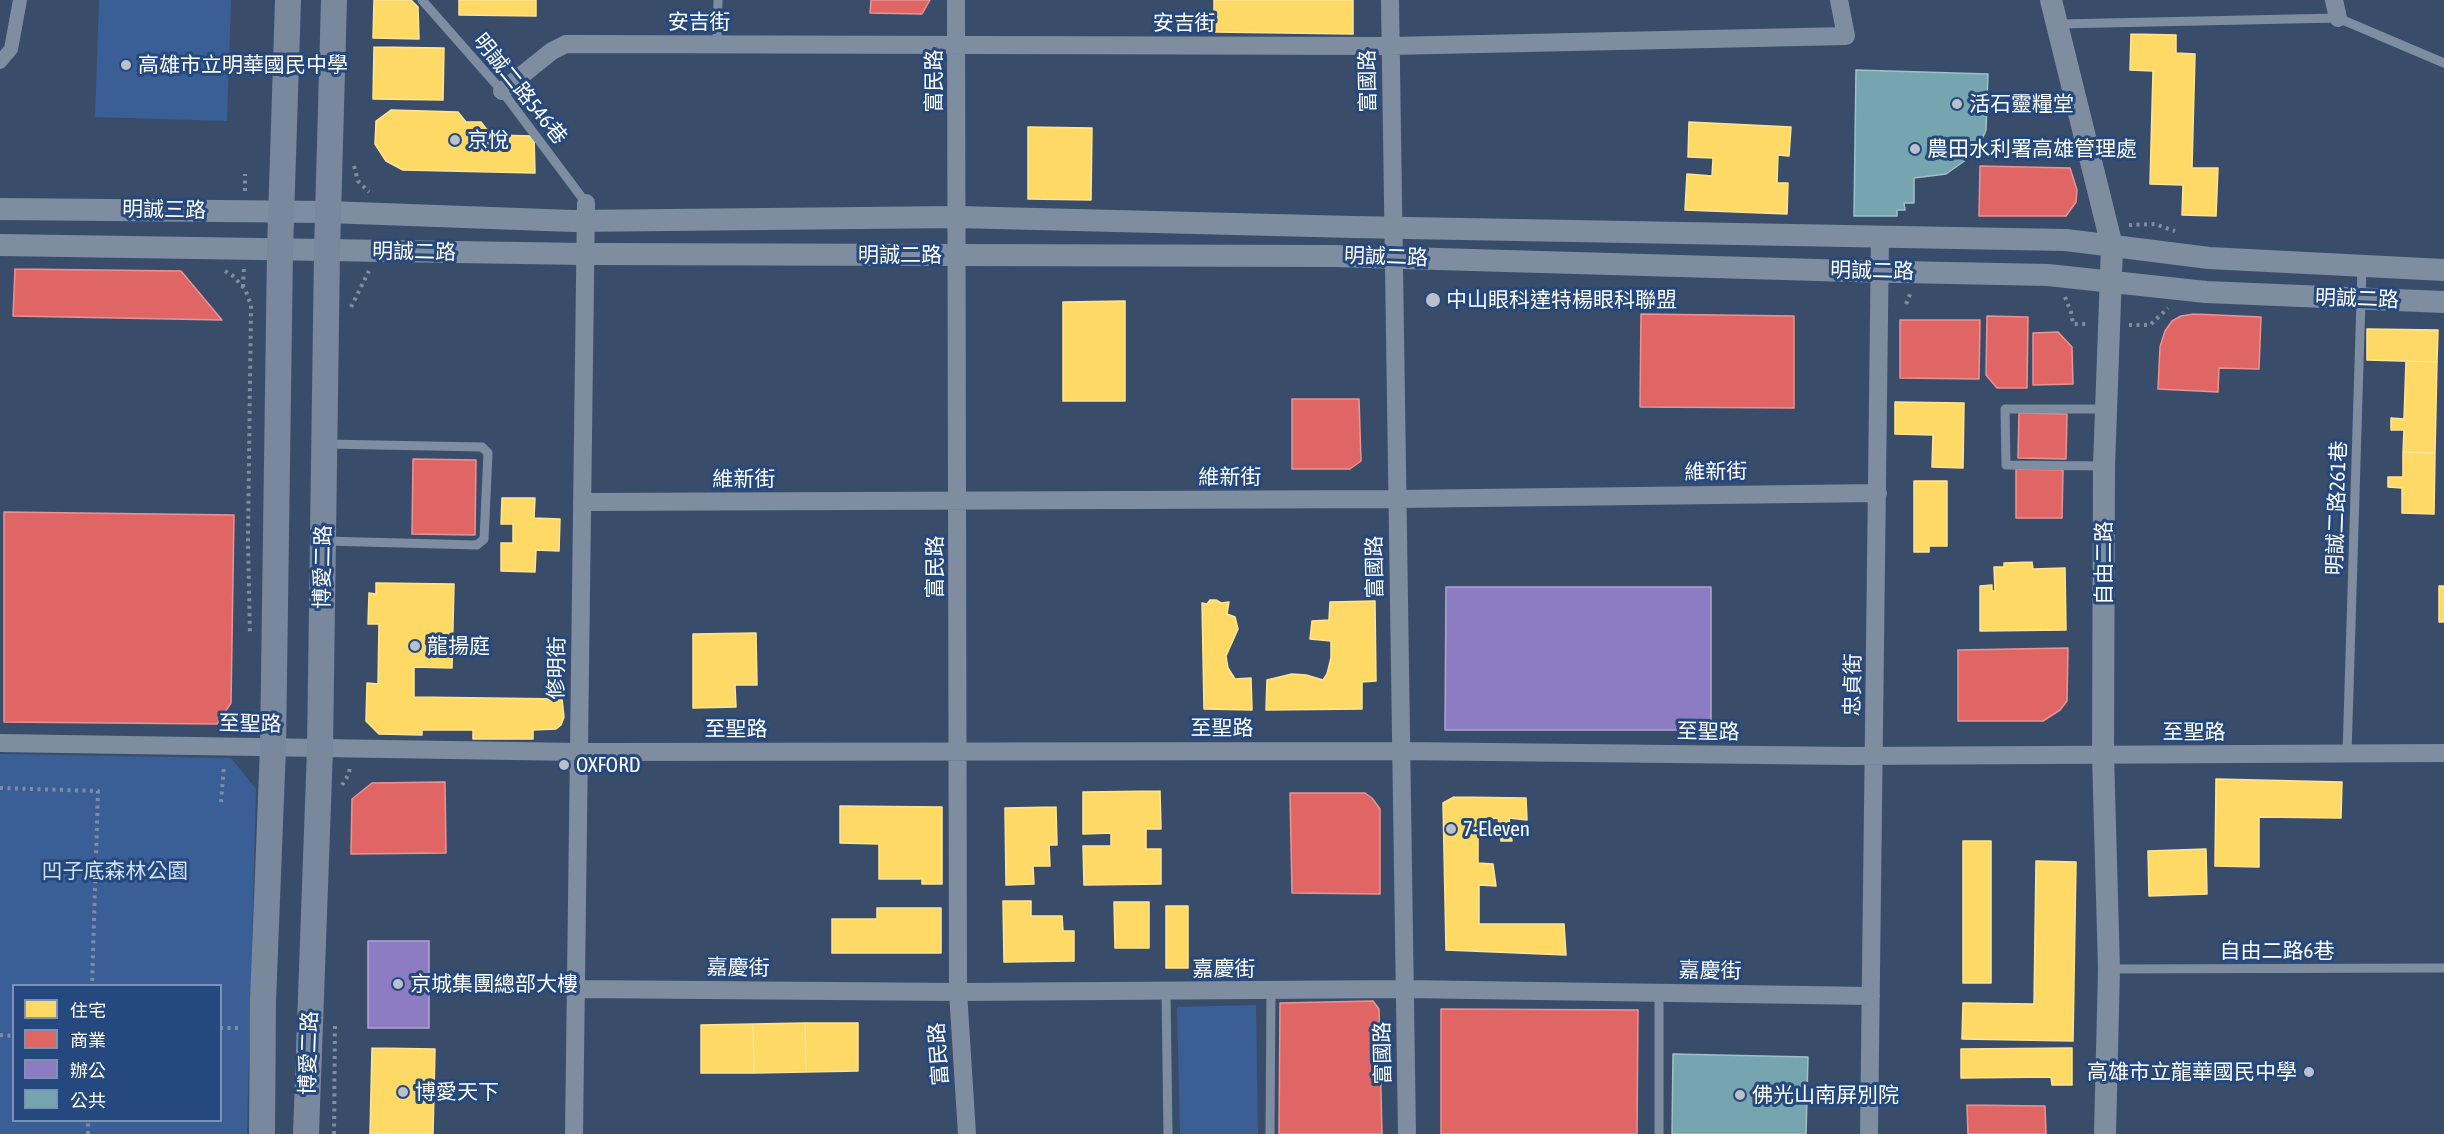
<!DOCTYPE html>
<html>
<head>
<meta charset="utf-8">
<style>
	body { margin:0 }
	#map { position:relative; width:2444px; height:1134px; overflow:hidden; background:#394d6b; font-family:"Asap Condensed","Noto Sans TC",sans-serif }
	canvas { display:block }
	.legend { position:absolute; left:12px; top:984px; width:210px; height:138px; box-sizing:border-box; background:#25497f; border:2px solid #7c92b2; margin:0; padding:8px 10px; list-style:none; font-size:18px; color:#fff }
	.legend li { display:flex; align-items:center; gap:12px; height:30px }
	.legend b { width:30px; border:2px solid #7c92b2 }
</style>
</head>
<body>
<div id="map">
<canvas width="2444" height="1134"></canvas>
<ul class="legend">
<li><b style="height:16px;background:#ffd966"></b>住宅</li>
<li><b style="height:16px;background:#e06666"></b>商業</li>
<li><b style="height:16px;background:#8e7cc3"></b>辦公</li>
<li><b style="height:16px;background:#76a5af"></b>公共</li>
</ul>
</div>
<script>
const ctx = document.querySelector('canvas').getContext('2d');
ctx.lineJoin = 'round';
function fillPath(path, color) { ctx.fillStyle = color; ctx.fill(path, 'evenodd'); }
const toPath = rows => new Path2D(rows.map(r => 'M' + r).join(''));
function strokePath(path, color, width, dash) { ctx.strokeStyle = color; ctx.lineWidth = width; ctx.lineCap = dash ? 'butt' : 'round'; ctx.setLineDash(dash || []); ctx.stroke(path); }
function label(font, color, halo, rows, align = 'center') {
  ctx.font = font + ' "Asap Condensed","Noto Sans TC",sans-serif'; ctx.lineWidth = 6; ctx.setLineDash([]); ctx.textBaseline = 'middle'; ctx.strokeStyle = halo; ctx.fillStyle = color; for (const [text, x, y, turn = 0] of rows) {
    ctx.save(); ctx.translate(x, y); ctx.rotate((+turn || 0) * Math.PI / 180); ctx.textAlign = isNaN(turn) ? turn : align; if (halo) ctx.strokeText(text, 0, 0); ctx.fillText(text, 0, 0); ctx.restore();
  }
}
fillPath(toPath([
	[99,0,231,0,227,121,95,117],
	[0,754,231,758,256,789,247,1134,0,1134],
	[14,986,220,986,220,1120,14,1120],
	[1256,1005,1258,1134,1180,1134,1177,1007]
]), '#395f96');
const homes = toPath([
	[374,0,411,0,418,7,419,39,373,38,374,0],
	[459,0,536,0,536,16,459,15,459,0],
	[1214,0,1353,0,1353,34,1214,32,1214,0],
	[2131,34,2176,35,2176,53,2195,54,2192,168,2218,168,2216,216,2182,215,2183,185,2150,184,2153,71,2130,70,2131,34],
	[374,47,444,48,443,100,373,99,374,47],
	[391,110,458,112,466,122,481,122,491,135,534,136,535,173,403,170,386,161,375,144,376,121,391,110],
	[1689,122,1791,127,1789,156,1778,155,1777,183,1788,183,1787,214,1685,210,1687,174,1712,176,1713,158,1688,157,1689,122],
	[1028,127,1092,128,1091,200,1028,199,1028,127],
	[1125,301,1125,401,1063,401,1063,302,1125,301],
	[2367,329,2438,330,2437,362,2367,360,2367,329],
	[2406,361,2437,362,2435,453,2403,452,2404,430,2391,430,2391,418,2404,419,2406,361],
	[1895,402,1964,403,1963,468,1932,467,1933,435,1895,434,1895,402],
	[2403,452,2435,453,2434,514,2402,513,2402,488,2388,487,2388,477,2403,477,2403,452],
	[1914,481,1947,481,1947,546,1929,546,1929,552,1914,552,1914,481],
	[502,498,535,498,534,518,560,519,559,551,536,550,535,572,501,571,501,543,513,543,513,524,501,524,502,498],
	[2032,562,2033,569,2065,568,2066,630,1980,631,1980,586,1992,585,1992,591,1995,591,1994,567,2004,567,2004,563,2032,562],
	[376,583,454,584,452,668,414,667,414,697,562,699,564,717,561,725,556,729,533,730,533,739,473,739,473,730,422,730,422,735,379,734,366,721,367,683,378,684,379,624,368,624,369,593,376,594,376,583],
	[2439,586,2444,586,2444,622,2439,622,2439,586],
	[1210,600,1216,600,1221,603,1229,602,1227,614,1235,617,1238,629,1226,656,1228,668,1235,679,1251,678,1252,710,1204,709,1202,603,1207,604,1210,600],
	[1375,601,1376,681,1362,682,1362,709,1266,710,1267,680,1292,674,1306,675,1323,680,1327,674,1331,658,1331,641,1310,639,1312,621,1329,620,1330,602,1375,601],
	[756,633,757,685,735,685,736,707,693,708,693,634,756,633],
	[2216,779,2342,782,2341,818,2259,817,2259,867,2215,866,2216,779],
	[1160,791,1161,829,1146,829,1146,849,1161,849,1161,884,1084,885,1083,846,1111,846,1111,833,1083,834,1083,792,1160,791],
	[1454,797,1526,798,1527,820,1509,818,1512,841,1501,841,1498,818,1478,820,1478,863,1493,864,1496,886,1479,885,1479,924,1564,924,1566,955,1446,950,1443,803,1454,797],
	[840,806,942,807,942,884,922,884,922,879,879,879,879,844,840,843,840,806],
	[1056,807,1057,845,1049,845,1050,866,1033,866,1034,884,1006,885,1005,808,1056,807],
	[1963,841,1991,841,1991,983,1963,983,1963,841],
	[2206,849,2207,894,2149,896,2148,851,2206,849],
	[2036,861,2076,862,2073,1041,1962,1039,1963,1003,2034,1004,2036,861],
	[1003,901,1031,901,1031,916,1062,916,1063,931,1074,931,1074,961,1004,962,1003,901],
	[1114,902,1149,902,1149,948,1115,948,1114,902],
	[1166,906,1188,906,1188,968,1166,968,1166,906],
	[877,908,941,908,941,953,832,953,832,919,877,919,877,908],
	[805,1023,806,1072,754,1073,753,1024,805,1023],
	[805,1023,858,1023,858,1071,806,1072,805,1023],
	[753,1024,754,1073,701,1073,701,1025,753,1024],
	[372,1048,435,1049,433,1134,370,1134,372,1048],
	[2072,1048,2072,1085,2052,1085,2051,1077,1961,1078,1961,1049,2072,1048]
]);
fillPath(homes, '#ffd966');
strokePath(homes, '#ffe494', 1.5);
const shops = toPath([
	[871,0,930,0,922,14,870,13,871,0],
	[1980,166,2070,168,2077,190,2076,202,2066,216,1979,216,1980,166],
	[15,269,181,271,222,320,13,316,15,269],
	[1641,314,1794,316,1794,408,1640,407,1641,314],
	[2194,314,2261,317,2259,369,2219,368,2218,392,2158,389,2160,347,2165,331,2172,321,2181,316,2194,314],
	[1987,316,2028,317,2027,388,1997,388,1986,375,1987,316],
	[1900,320,1980,320,1979,379,1900,378,1900,320],
	[2058,332,2072,347,2073,384,2033,385,2033,333,2058,332],
	[1292,399,1359,399,1361,461,1350,469,1292,469,1292,399],
	[2019,413,2067,414,2066,459,2018,458,2019,413],
	[413,459,476,460,475,535,412,534,413,459],
	[2016,469,2063,470,2062,518,2016,518,2016,469],
	[4,512,234,515,231,703,217,724,4,722,4,512],
	[2068,648,2067,701,2060,710,2043,721,1958,721,1958,650,2068,648],
	[445,782,446,853,351,854,352,799,372,783,445,782],
	[1290,793,1365,793,1372,798,1380,809,1380,894,1292,893,1290,793],
	[1373,1001,1379,1009,1382,1134,1279,1134,1280,1003,1373,1001],
	[1441,1009,1638,1010,1637,1134,1441,1134,1441,1009],
	[1967,1105,2045,1106,2046,1134,1968,1134,1967,1105]
]);
fillPath(shops, '#e06666');
strokePath(shops, '#e99494', 1.5);
const offices = toPath([
	[1446,587,1711,587,1711,730,1445,730,1446,587],
	[368,941,429,941,429,1028,368,1028,368,941]
]);
fillPath(offices, '#8e7cc3');
strokePath(offices, '#b0a3d5', 1.5);
const public = toPath([
	[1856,70,1988,74,1986,130,1981,142,1970,157,1946,174,1914,178,1914,203,1904,203,1905,210,1897,210,1897,216,1854,216,1856,70],
	[1673,1054,1808,1057,1806,1134,1672,1134,1673,1054]
]);
fillPath(public, '#76a5af');
strokePath(public, '#9fc0c7', 1.5);
strokePath(toPath([
	[354,166,358,181,369,192],
	[245,191,245,174],
	[2129,225,2155,224,2175,231],
	[225,271,233,276,245,289,251,305,248,541,250,634],
	[243,287,244,267],
	[2065,297,2071,312,2073,324,2088,324],
	[1906,304,1911,292],
	[351,307,369,271],
	[2129,325,2150,325,2168,308],
	[234,728,251,713],
	[342,785,349,774,350,765],
	[0,788,98,791,92,986],
	[221,802,224,765],
	[220,1028,238,1028],
	[0,1035,14,1036],
	[88,1134,88,1120],
	[334,1134,335,1022]
]), '#7f8da1', 4, [3, 4.5]);
strokePath(toPath([
	[422,0,502,91,586,203],
	[2059,24,2338,18,2444,63],
	[717,44,718,0],
	[2104,466,2006,465,2005,409,2106,409],
	[325,541,477,545,484,539,488,453,482,447,326,444],
	[2347,754,2362,267],
	[2109,969,2444,968],
	[1166,991,1168,1134],
	[1659,992,1659,1134],
	[1270,1134,1271,991]
]), '#7f8da1', 9);
strokePath(toPath([
	[0,62,11,49,20,0]
]), '#7f8da1', 14);
strokePath(toPath([
	[956,0,958,992,967,1134],
	[1390,0,1407,1134],
	[2334,0,2338,18],
	[502,91,552,51,566,44,1390,46,1846,36,1839,0],
	[582,502,1397,499,1878,493],
	[0,743,578,752,1401,751,1851,756,2444,753],
	[576,989,958,992,1405,989,1871,996],
	[574,1134,586,203],
	[1869,1134,1880,236]
]), '#7f8da1', 18);
strokePath(toPath([
	[2051,0,2112,246,2104,466,2103,755,2109,969,2105,1134],
	[0,209,328,212,573,221,957,217,1353,227,2066,240,2209,258,2444,270],
	[0,245,585,254,1334,256,1852,271,2048,275,2206,292,2444,302]
]), '#7f8da1', 22);
strokePath(toPath([
	[262,1134,263,1001,273,747,280,250,288,0],
	[306,1134,320,749,327,251,334,0]
]), '#7a889d', 26);
for (const [x, y, r, color] of [
	[126,65,6,"#bac1cb"],
	[1957,104,6,"#bac1cb"],
	[455,140,6,"#bac1cb"],
	[1915,149,6,"#bac1cb"],
	[1433,300,8,"#bac1cb"],
	[415,646,6,"#bac1cb"],
	[564,765,6,"#bac1cb"],
	[1451,829,6,"#bac1cb"],
	[398,984,6,"#bac1cb"],
	[2309,1072,6,"#bac1cb"],
	[403,1092,6,"#bac1cb"],
	[1740,1095,6,"#bac1cb"]
]) { const dot = new Path2D(); dot.arc(x, y, r, 0, 2 * Math.PI); ctx.fillStyle = color; ctx.fill(dot); strokePath(dot, '#25497f', 2); }
label('21px', '#fff', '#25497f', [
	["安吉街",699,22],
	["安吉街",1184,23],
	["富民路",934,81,-90],
	["富國路",1368,81,-91],
	["明誠二路546巷",520,89,51],
	["明誠三路",164,210,1],
	["明誠二路",414,252,1],
	["明誠二路",900,255],
	["明誠二路",1386,257,2],
	["明誠二路",1872,271,1],
	["明誠二路",2357,299,2],
	["維新街",1716,472,-1],
	["維新街",1230,477],
	["維新街",744,479],
	["明誠二路261巷",2337,508,-88],
	["自由二路",2104,563,-90],
	["博愛二路",323,567,-89],
	["富民路",935,567,-90],
	["富國路",1375,567,-91],
	["修明街",557,668,-89],
	["忠貞街",1853,685,-89],
	["至聖路",250,724,1],
	["至聖路",1222,728],
	["至聖路",736,729],
	["至聖路",1708,732,1],
	["至聖路",2194,732],
	["自由二路6巷",2277,951],
	["嘉慶街",738,968,1],
	["嘉慶街",1224,969],
	["嘉慶街",1710,971,1],
	["博愛二路",309,1053,-88],
	["富國路",1383,1053,-91],
	["富民路",939,1054,-94]
]);
label('21px', '#fff', '#25497f', [
	["高雄市立明華國民中學",138,65],
	["活石靈糧堂",1969,104],
	["京悅",467,140],
	["農田水利署高雄管理處",1927,149],
	["中山眼科達特楊眼科聯盟",1446,300],
	["龍揚庭",427,646],
	["OXFORD",576,765],
	["7-Eleven",1463,829],
	["京城集團總部大樓",410,984],
	["高雄市立龍華國民中學",2297,1072,"right"],
	["博愛天下",415,1092],
	["佛光山南屏別院",1752,1095]
], 'left');
label('21px', '#cedef5', '#25497f', [
	["凹子底森林公園",115,871]
]);
</script>
</body>
</html>
